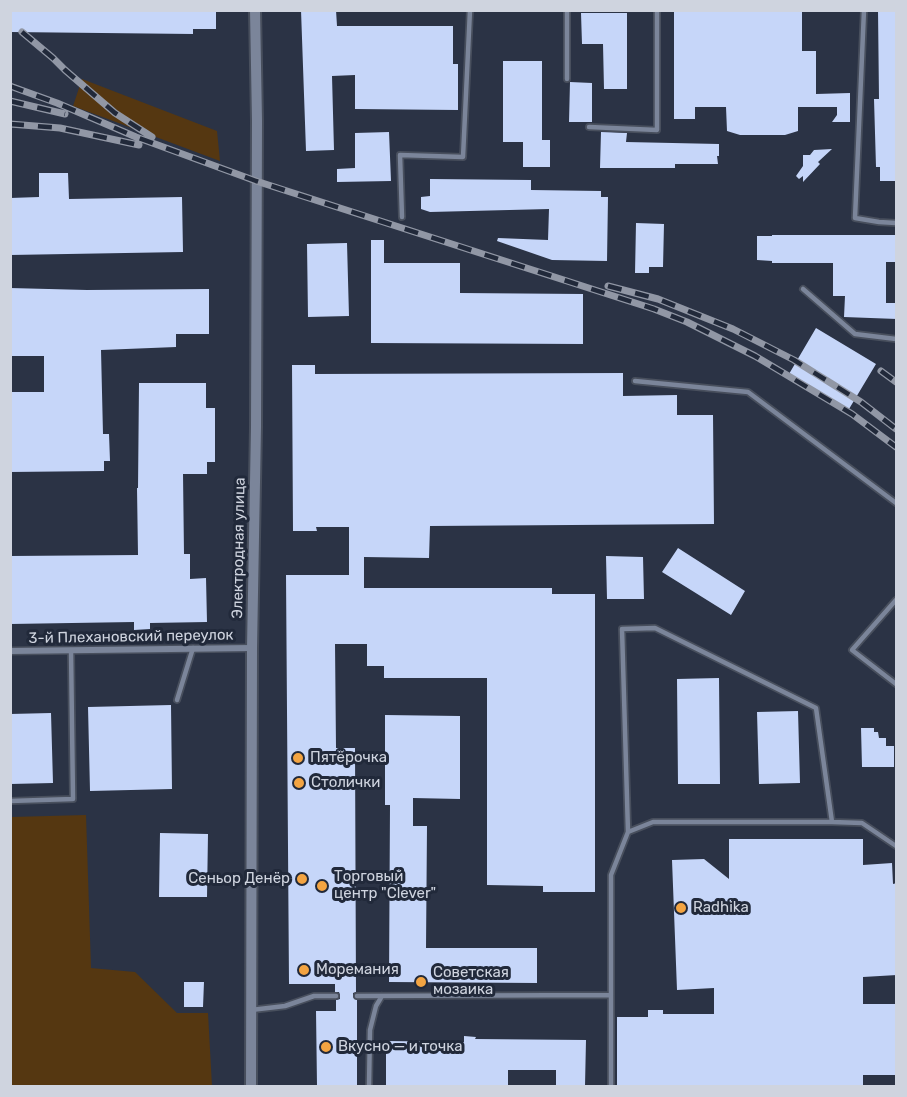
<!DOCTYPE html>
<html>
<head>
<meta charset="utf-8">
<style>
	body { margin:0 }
	#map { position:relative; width:907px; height:1097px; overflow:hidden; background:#2b3345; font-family:Rubik,sans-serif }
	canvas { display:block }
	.frame { position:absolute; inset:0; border:12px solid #cfd4df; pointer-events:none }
</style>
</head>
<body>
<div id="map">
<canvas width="907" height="1097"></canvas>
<div class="frame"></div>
</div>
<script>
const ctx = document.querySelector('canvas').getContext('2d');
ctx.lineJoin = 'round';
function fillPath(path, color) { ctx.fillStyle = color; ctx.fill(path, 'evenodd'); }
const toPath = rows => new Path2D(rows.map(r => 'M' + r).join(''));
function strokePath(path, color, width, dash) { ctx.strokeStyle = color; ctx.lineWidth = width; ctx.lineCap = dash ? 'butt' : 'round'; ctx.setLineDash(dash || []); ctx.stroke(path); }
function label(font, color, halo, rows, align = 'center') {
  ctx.font = font + ' Rubik,sans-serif'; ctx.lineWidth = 6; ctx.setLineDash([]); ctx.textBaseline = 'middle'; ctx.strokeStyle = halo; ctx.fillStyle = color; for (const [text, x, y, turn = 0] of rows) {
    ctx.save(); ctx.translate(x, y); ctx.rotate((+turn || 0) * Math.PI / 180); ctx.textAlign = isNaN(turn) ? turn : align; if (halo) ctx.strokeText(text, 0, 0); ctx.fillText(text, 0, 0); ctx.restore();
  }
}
fillPath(toPath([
	[82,79,217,131,220,161,73,106],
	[86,815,91,968,135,972,177,1013,208,1013,212,1086,11,1086,11,817]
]), '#553711');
fillPath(toPath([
	[10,10,216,10,216,29,193,29,193,34,10,32],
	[301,10,336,10,337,26,453,26,453,64,458,64,458,110,355,109,355,75,332,76,334,150,306,151],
	[674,10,802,10,802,51,816,51,816,94,850,93,850,122,832,122,837,115,837,107,798,107,798,131,785,135,740,135,727,131,726,107,695,107,695,119,674,119],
	[878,10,897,10,897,181,880,181,880,167,876,167,874,99,879,99],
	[581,13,627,13,627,89,604,89,603,44,582,44],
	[503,61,542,61,542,140,550,140,550,167,523,167,523,142,503,142],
	[570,82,592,83,592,122,569,122],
	[389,132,391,181,337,182,337,169,355,168,355,133],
	[601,132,627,133,626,142,719,144,719,156,717,156,718,164,675,164,675,168,600,168],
	[832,149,818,162,820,164,803,182,803,176,799,179,796,176,803,166,803,155,810,155,814,150],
	[39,173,68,173,69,199,182,197,183,252,10,255,10,198,39,197],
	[430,179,531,180,531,190,601,191,601,197,608,197,607,261,552,260,497,241,498,238,548,240,549,209,430,212,421,209,421,197,430,196],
	[636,223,664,224,663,267,649,267,649,273,635,273],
	[772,235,897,235,897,262,886,262,886,303,897,303,897,319,844,317,845,296,833,296,833,263,772,263,772,261,757,260,757,236,772,236],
	[371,240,384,240,384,263,460,263,460,293,583,294,583,344,371,343],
	[347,243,349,316,308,317,307,244],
	[10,288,87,290,209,289,209,334,176,334,176,347,101,350,103,434,109,434,110,461,104,461,104,471,10,472,10,392,44,392,44,356,10,356],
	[816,328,876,364,849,409,789,374],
	[292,365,315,365,315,374,623,373,623,396,677,395,677,415,713,415,714,524,430,526,429,558,364,557,364,588,552,588,552,594,595,594,595,892,543,892,543,886,487,885,487,678,384,678,384,666,367,666,367,644,335,644,336,748,355,748,356,992,353,993,353,997,357,1000,357,1086,317,1086,316,1011,336,1011,336,1000,340,999,340,995,339,992,335,992,335,984,289,984,286,575,349,575,349,527,316,527,317,531,293,531],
	[139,383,206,383,206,408,215,408,215,462,207,462,207,474,183,474,184,554,190,554,190,579,206,578,207,622,150,623,150,629,134,630,134,622,10,624,10,556,138,555,137,488,138,488],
	[678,548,745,591,731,615,662,572],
	[606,556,643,557,644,599,607,599],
	[719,678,720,784,678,784,677,679],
	[171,705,172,789,90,791,88,707],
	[798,711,800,783,759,784,757,712],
	[51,713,53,783,10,784,10,714],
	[385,715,460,716,460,799,413,798,413,826,427,826,426,948,537,948,537,983,389,982,390,805,385,805],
	[861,728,874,728,874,732,878,732,879,738,886,738,886,746,894,746,894,767,862,767],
	[160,833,208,834,207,897,159,897],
	[729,839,863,839,863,865,892,863,893,884,897,883,897,975,863,977,863,1004,897,1004,897,1075,863,1075,863,1086,617,1086,617,1017,648,1017,648,1010,663,1010,663,1014,714,1014,714,988,677,990,672,860,704,859,729,879],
	[184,982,204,982,203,1007,184,1007],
	[464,1036,476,1037,475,1039,586,1040,585,1086,556,1086,556,1070,508,1070,508,1086,386,1086,386,1041,464,1042]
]), '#c6d6f9');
const service = toPath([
	[864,10,855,218,879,222,896,223],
	[567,79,567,10],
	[589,127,657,130,657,10],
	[402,217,400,155,463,157,470,10],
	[803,289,855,334,896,339],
	[635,381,748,392,896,503],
	[896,600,852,650,896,684],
	[177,700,193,648],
	[10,801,73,799,71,650],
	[832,822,862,823,896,846],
	[357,996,611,995],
	[251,1010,285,1006,314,996,336,996],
	[369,1086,370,1030,376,1006,382,996],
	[611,1086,611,875,628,832,622,629,655,628,816,708,832,822,653,822,628,832]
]);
const minor = toPath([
	[10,651,252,648]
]);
const tertiary = toPath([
	[251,1086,252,648,256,427,257,121,255,10]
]);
strokePath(service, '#484f5d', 8);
strokePath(minor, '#484f5d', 9);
strokePath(tertiary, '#484f5d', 14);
strokePath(service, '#7b859a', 4.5);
strokePath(minor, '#7b859a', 6);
strokePath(tertiary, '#7b859a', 10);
const rail = toPath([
	[22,32,53,58,65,70,115,113,152,137],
	[10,86,57,103,136,137,256,181,654,309,687,322,755,356,852,414,896,447],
	[10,101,65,114],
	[10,124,60,128,139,145],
	[608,286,658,299,733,329,794,360,861,402,896,429],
	[881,371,896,382]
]);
strokePath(rail, '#9197a5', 7);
strokePath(rail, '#21293a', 4.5, [14]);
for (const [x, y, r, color] of [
	[298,758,6,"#f3a442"],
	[299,783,6,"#f3a442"],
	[302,879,6,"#f3a442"],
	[322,886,6,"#f3a442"],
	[681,908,6,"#f3a442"],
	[304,970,6,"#f3a442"],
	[421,982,6,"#f3a442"],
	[326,1047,6,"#f3a442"]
]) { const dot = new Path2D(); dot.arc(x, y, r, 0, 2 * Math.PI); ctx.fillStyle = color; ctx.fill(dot); strokePath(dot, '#21293a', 2); }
label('15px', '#cfd4df', '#21293a', [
	["Электродная улица",239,548,-89],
	["3-й Плехановский переулок",131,637,-1]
]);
label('15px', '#cfd4df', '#21293a', [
	["Пятёрочка",310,758],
	["Столички",311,783],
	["Торговый",334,877],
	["центр \"Clever\"",334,894],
	["Сеньор Денёр",290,879,"right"],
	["Radhika",693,908],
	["Моремания",316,970],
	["Советская",433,973],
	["мозаика",433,990],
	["Вкусно — и точка",338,1047]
], 'left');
</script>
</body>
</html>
